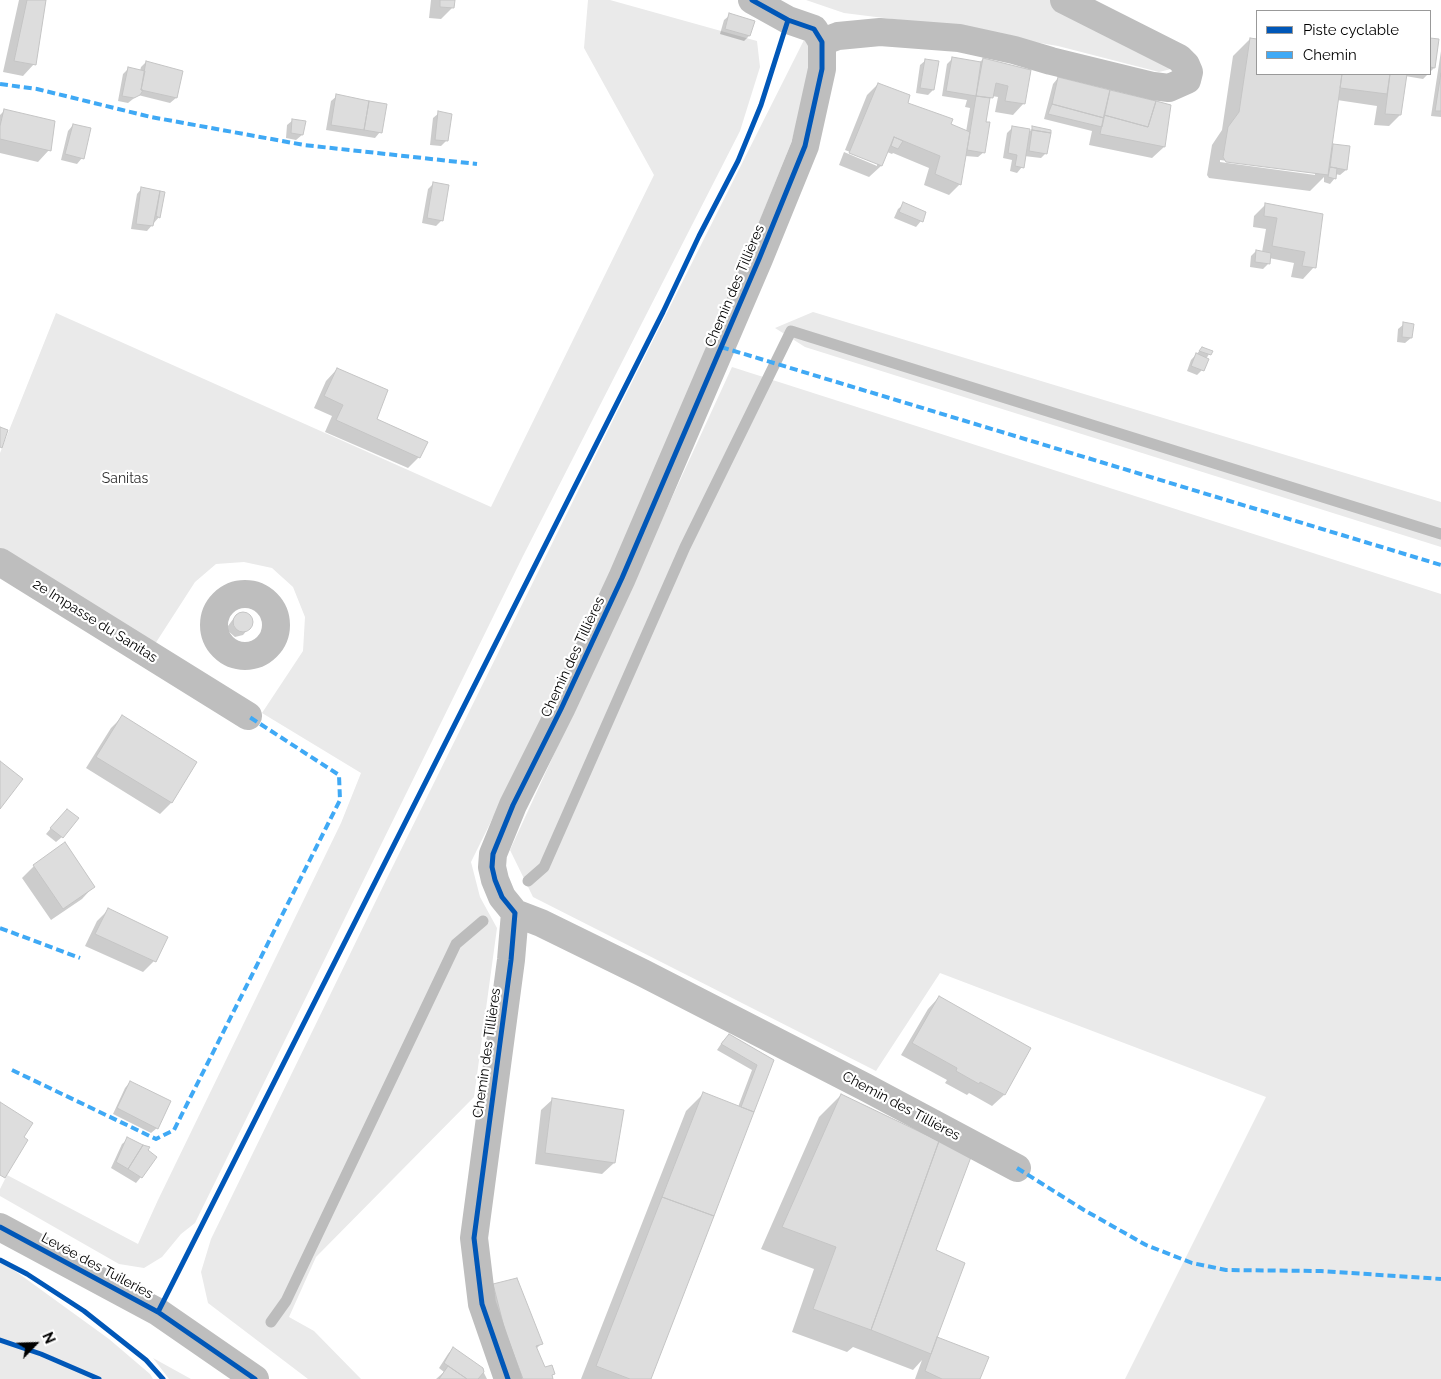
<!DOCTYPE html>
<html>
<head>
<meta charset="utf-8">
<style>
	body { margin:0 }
	#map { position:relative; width:1441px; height:1379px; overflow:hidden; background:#fff; font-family:Raleway,sans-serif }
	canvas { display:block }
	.legend { position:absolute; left:1256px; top:10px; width:175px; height:65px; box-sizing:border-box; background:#fff; border:1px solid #999; margin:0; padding:6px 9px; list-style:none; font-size:15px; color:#000 }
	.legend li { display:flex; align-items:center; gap:10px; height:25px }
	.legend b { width:25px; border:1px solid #999 }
	.north { position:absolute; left:10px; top:1319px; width:50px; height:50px; -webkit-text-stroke:4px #fff; paint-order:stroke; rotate:66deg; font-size:14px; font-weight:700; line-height:20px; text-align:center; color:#000 }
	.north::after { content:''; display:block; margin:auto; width:18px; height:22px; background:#000; clip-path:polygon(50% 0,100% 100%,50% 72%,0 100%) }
</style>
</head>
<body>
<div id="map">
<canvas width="1441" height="1379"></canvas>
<ul class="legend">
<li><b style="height:6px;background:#0057b8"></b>Piste cyclable</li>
<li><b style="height:6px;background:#3fa9f5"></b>Chemin</li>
</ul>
<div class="north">N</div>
</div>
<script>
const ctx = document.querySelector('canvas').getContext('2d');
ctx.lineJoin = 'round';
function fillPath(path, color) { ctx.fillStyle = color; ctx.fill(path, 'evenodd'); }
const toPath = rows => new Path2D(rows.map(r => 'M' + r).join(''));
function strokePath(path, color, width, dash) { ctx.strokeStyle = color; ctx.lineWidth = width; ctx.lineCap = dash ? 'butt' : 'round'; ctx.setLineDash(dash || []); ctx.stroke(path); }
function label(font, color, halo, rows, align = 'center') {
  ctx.font = font + ' Raleway,sans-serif'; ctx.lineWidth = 4.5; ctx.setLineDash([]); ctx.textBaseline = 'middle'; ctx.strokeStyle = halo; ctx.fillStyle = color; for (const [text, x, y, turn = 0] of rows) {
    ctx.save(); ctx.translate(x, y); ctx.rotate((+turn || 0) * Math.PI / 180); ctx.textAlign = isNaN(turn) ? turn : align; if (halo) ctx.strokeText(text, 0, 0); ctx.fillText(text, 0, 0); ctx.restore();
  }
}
fillPath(toPath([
	[588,0,610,0,757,41,760,67,740,131,523,556,195,1223,181,1234,162,1257,144,1268,119,1264,0,1196,0,1189,7,1175,138,1244,158,1200,341,823,361,773,262,713,303,651,305,617,293,587,272,568,244,562,216,564,195,582,155,644,0,548,0,453,56,313,491,507,654,175,584,48],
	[806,0,1054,0,1171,69,1159,72,1058,46,908,21,844,13],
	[806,36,814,55,811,76,791,143,702,365,586,629,471,862,480,897,497,928,474,1097,316,1257,289,1317,314,1331,361,1379,308,1379,208,1303,201,1272,211,1239,390,872,615,416],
	[813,312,1441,502,1441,547,805,347,775,328],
	[732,367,1441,594,1441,1379,1125,1379,1266,1097,940,973,876,1071,533,897,510,850],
	[0,1260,109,1339,150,1374,153,1379,0,1379],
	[153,1358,191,1379,169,1379]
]), '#eaeaea');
fillPath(toPath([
	[19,0,45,0,34,64,23,76,3,72],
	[431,0,453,0,452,8,441,19,429,18],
	[730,15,749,36,744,41,720,34,724,20],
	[1250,39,1257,40,1257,74,1428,74,1423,79,1405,76,1400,115,1389,126,1374,125,1377,106,1337,100,1331,148,1333,146,1349,147,1346,170,1340,175,1335,174,1335,178,1330,184,1324,182,1324,177,1310,191,1209,178,1207,175,1212,145,1222,130,1233,56],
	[1220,160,1315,172,1315,175,1220,162],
	[1430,39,1438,40,1434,68,1430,72],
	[1441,51,1441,117,1431,116],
	[953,58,979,63,983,59,1030,71,1024,103,1013,115,995,112,998,97,992,96,988,101,985,123,984,152,978,157,965,156,960,184,949,195,924,185,929,168,893,153,892,154,887,152,881,166,869,177,839,165,844,152,877,166,877,163,845,150,867,95,878,84,907,103,949,125,966,132,970,108,965,107,967,100,942,96,947,64],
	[926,60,933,90,928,95,916,93,920,65],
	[146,62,181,71,176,98,170,103,138,95,128,103,118,101,123,74,128,69,140,71,141,67],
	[1058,78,1170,106,1164,147,1152,158,1089,145,1092,131,1044,119,1053,84],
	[337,96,380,132,375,138,326,130,331,101],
	[4,111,49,150,38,162,0,153,0,115],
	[439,113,447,140,441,146,430,145,433,118],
	[293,120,302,135,296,140,286,138,287,125],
	[73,125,82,158,77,164,61,160,68,131],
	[1012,128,1030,131,1033,128,1046,153,1041,158,1024,156,1022,167,1017,173,1010,171,1012,160,1003,158,1007,133],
	[434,183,442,220,436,226,422,223,428,189],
	[142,188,164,193,159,217,147,231,131,229,137,194],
	[904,204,921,221,916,227,894,218,898,209],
	[1266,204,1321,215,1314,267,1303,279,1291,277,1294,263,1269,258,1268,264,1263,269,1250,267,1251,256,1256,251,1262,252,1266,229,1253,227,1254,216],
	[1404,324,1411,338,1405,343,1397,342,1398,329],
	[1202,348,1211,351,1206,359,1202,370,1197,375,1187,371,1191,360],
	[337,369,376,420,419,457,408,468,325,432,332,416,314,408,326,381],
	[243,612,250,615,253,623,243,635,235,637,228,631,228,626,236,615],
	[122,717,195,763,171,803,160,814,86,768,111,728],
	[61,816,62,837,56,842,46,834],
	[65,844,93,887,82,899,51,920,22,878,34,866],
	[108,910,154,961,143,972,85,946,97,921],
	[939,997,1029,1048,1004,1095,992,1106,969,1093,967,1095,945,1083,947,1080,901,1055,928,1009],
	[723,1041,773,1061,650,1379,581,1379,686,1111,703,1094,738,1107,752,1070,717,1050],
	[130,1082,157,1128,151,1133,113,1114,125,1088],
	[841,1095,933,1343,979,1379,915,1379,922,1360,913,1370,853,1347,847,1352,792,1332,814,1269,761,1249,819,1117],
	[553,1099,614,1163,602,1174,535,1164,541,1110],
	[128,1139,141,1177,136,1183,111,1168,122,1144],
	[494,1285,542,1343,536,1349,544,1369,554,1373,551,1376,552,1379,508,1379,483,1296],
	[453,1348,482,1369,487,1379,436,1379,444,1372,439,1368,448,1354]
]), '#0003');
strokePath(toPath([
	[528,881,544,867,685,547,791,331,1441,534],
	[271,1322,286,1301,456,944,483,921]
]), '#bcbcbc', 11);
const building = toPath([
	[27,0,46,0,36,65,14,61,27,0],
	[440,0,455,0,454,8,440,7,440,0],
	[729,13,755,21,750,36,725,29,729,13],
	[1250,38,1257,39,1257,74,1342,74,1328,175,1226,162,1223,157,1228,127,1239,112,1250,38],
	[1430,38,1439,39,1435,68,1430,67,1430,38],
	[952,57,981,62,976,96,946,91,952,57],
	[983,58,1031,70,1025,104,1005,101,1008,86,996,83,993,98,976,96,983,58],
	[925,59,939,61,934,90,920,88,925,59],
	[146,61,183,71,177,98,141,90,146,61],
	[128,67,145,71,141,90,143,90,142,92,140,95,134,98,122,96,128,67],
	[1441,73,1441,111,1435,111,1441,73],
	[1342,74,1390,74,1387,94,1340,88,1342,74],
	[1390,74,1407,74,1401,115,1385,114,1390,74],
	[1058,77,1110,90,1104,118,1052,104,1058,77],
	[878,83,910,95,908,103,953,119,951,124,970,132,961,185,935,174,940,156,894,137,882,166,849,153,878,83],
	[1110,90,1156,101,1148,127,1104,115,1110,90],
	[336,94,369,101,364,130,331,125,336,94],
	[976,96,990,98,986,122,990,122,985,153,967,150,976,96],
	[369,101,387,104,382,133,364,130,369,101],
	[1156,101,1171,105,1165,147,1100,134,1104,115,1148,127,1156,101],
	[1052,104,1104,118,1102,127,1048,114,1052,104],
	[4,109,55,121,51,151,0,139,0,126,4,109],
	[438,111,452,114,448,141,435,140,438,111],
	[292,119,306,121,303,135,291,133,292,119],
	[73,124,91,128,84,159,65,154,73,124],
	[1012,126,1030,129,1024,168,1015,166,1017,155,1008,153,1012,126],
	[1032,126,1051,130,1051,133,1032,130,1032,126],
	[1032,130,1051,133,1047,154,1029,151,1032,130],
	[894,137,903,141,898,149,891,146,894,137],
	[1333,144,1350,146,1347,170,1330,167,1333,144],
	[1330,167,1337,168,1336,179,1328,177,1330,167],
	[433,182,449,185,443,221,427,218,433,182],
	[141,187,160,191,153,226,136,224,141,187],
	[160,191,165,192,160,218,156,216,160,191],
	[903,202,926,212,923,222,899,212,903,202],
	[1265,203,1323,214,1316,268,1302,266,1305,252,1272,246,1277,218,1264,216,1265,203],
	[1256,250,1271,253,1270,264,1255,262,1256,250],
	[1403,322,1414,324,1412,338,1402,337,1403,322],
	[1202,347,1213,351,1211,355,1199,351,1202,347],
	[1196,353,1209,359,1204,371,1191,366,1196,353],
	[337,368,388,390,377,419,428,442,420,458,336,420,343,405,324,396,337,368],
	[0,427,8,430,2,448,0,447,0,427],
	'233 622a10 10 0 1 1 20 0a10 10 0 1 1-20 0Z',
	[122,715,197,762,172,803,96,757,122,715],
	[0,761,23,779,0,809,0,761],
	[67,809,79,818,63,838,50,828,67,809],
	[65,842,95,887,63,909,33,865,65,842],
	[108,908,168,937,156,962,95,934,108,908],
	[939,996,1031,1048,1005,1095,980,1082,979,1084,956,1071,957,1068,912,1043,939,996],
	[729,1034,774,1060,754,1112,741,1107,757,1065,721,1044,729,1034],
	[130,1081,171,1101,158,1129,117,1108,130,1081],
	[703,1092,754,1112,714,1216,662,1197,703,1092],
	[841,1094,939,1141,871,1330,813,1309,836,1247,782,1227,841,1094],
	[552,1098,624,1110,615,1163,545,1153,552,1098],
	[0,1102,33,1123,24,1137,28,1140,5,1178,0,1175,0,1102],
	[127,1137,143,1145,128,1169,116,1162,127,1137],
	[939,1141,971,1157,936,1250,965,1263,931,1354,871,1330,939,1141],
	[143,1145,150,1147,148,1150,157,1157,142,1178,128,1169,143,1145],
	[662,1197,714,1216,651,1379,630,1379,596,1366,662,1197],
	[517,1278,543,1344,536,1346,545,1367,552,1365,555,1374,552,1375,553,1379,523,1379,505,1331,493,1284,517,1278],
	[937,1337,989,1357,980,1379,942,1379,925,1371,937,1337],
	[453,1347,483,1368,484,1372,478,1379,467,1379,444,1363,453,1347],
	[448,1366,467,1379,439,1379,448,1366]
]);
fillPath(building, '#ddd');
strokePath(building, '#c5c5c5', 1);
strokePath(toPath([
	[822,42,838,36,880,32,959,38,1014,50,1051,61,1153,86,1169,88,1187,80,1189,72,1186,65,1179,58,1064,0],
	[0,562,248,716],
	'214 625a31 31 0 1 1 62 0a31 31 0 1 1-62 0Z',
	[515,913,541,923,643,973,865,1087,1017,1168],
	[0,1227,158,1312,255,1379],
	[508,1379,482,1304,474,1238,511,960,515,913,502,897,495,880,492,867,493,854,513,805,561,709,622,578,759,259,805,146,822,69,822,42,814,29,788,20,752,0]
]), '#bebebe', 28);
strokePath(toPath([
	[0,84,37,89,151,117,304,145,477,164],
	[721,347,1441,565],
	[0,928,80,958],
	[12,1070,156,1139,174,1130,340,800,339,775,248,716],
	[1017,1168,1084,1210,1146,1245,1192,1263,1226,1270,1321,1271,1441,1279]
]), '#3fa9f5', 4, [8, 4]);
strokePath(toPath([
	[0,1227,158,1312,255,1379],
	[0,1260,27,1274,84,1311,146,1360,163,1379],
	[158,1312,663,312,699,236,738,161,761,105,788,20],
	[0,1340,41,1354,99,1379],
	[508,1379,482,1304,474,1238,511,960,515,913,502,897,495,880,492,867,493,854,513,805,561,709,622,578,759,259,805,146,822,69,822,42,814,29,788,20,752,0]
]), '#0057b8', 5);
label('14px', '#000', '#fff', [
	["Chemin des Tillières",735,286,-67],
	["2e Impasse du Sanitas",95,621,32],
	["Chemin des Tillières",573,657,-65],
	["Chemin des Tillières",487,1053,-82],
	["Chemin des Tillières",901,1106,28],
	["Levée des Tuileries",97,1266,28]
]);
label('14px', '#303030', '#fff', [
	["Sanitas",125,479]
]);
</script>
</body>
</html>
